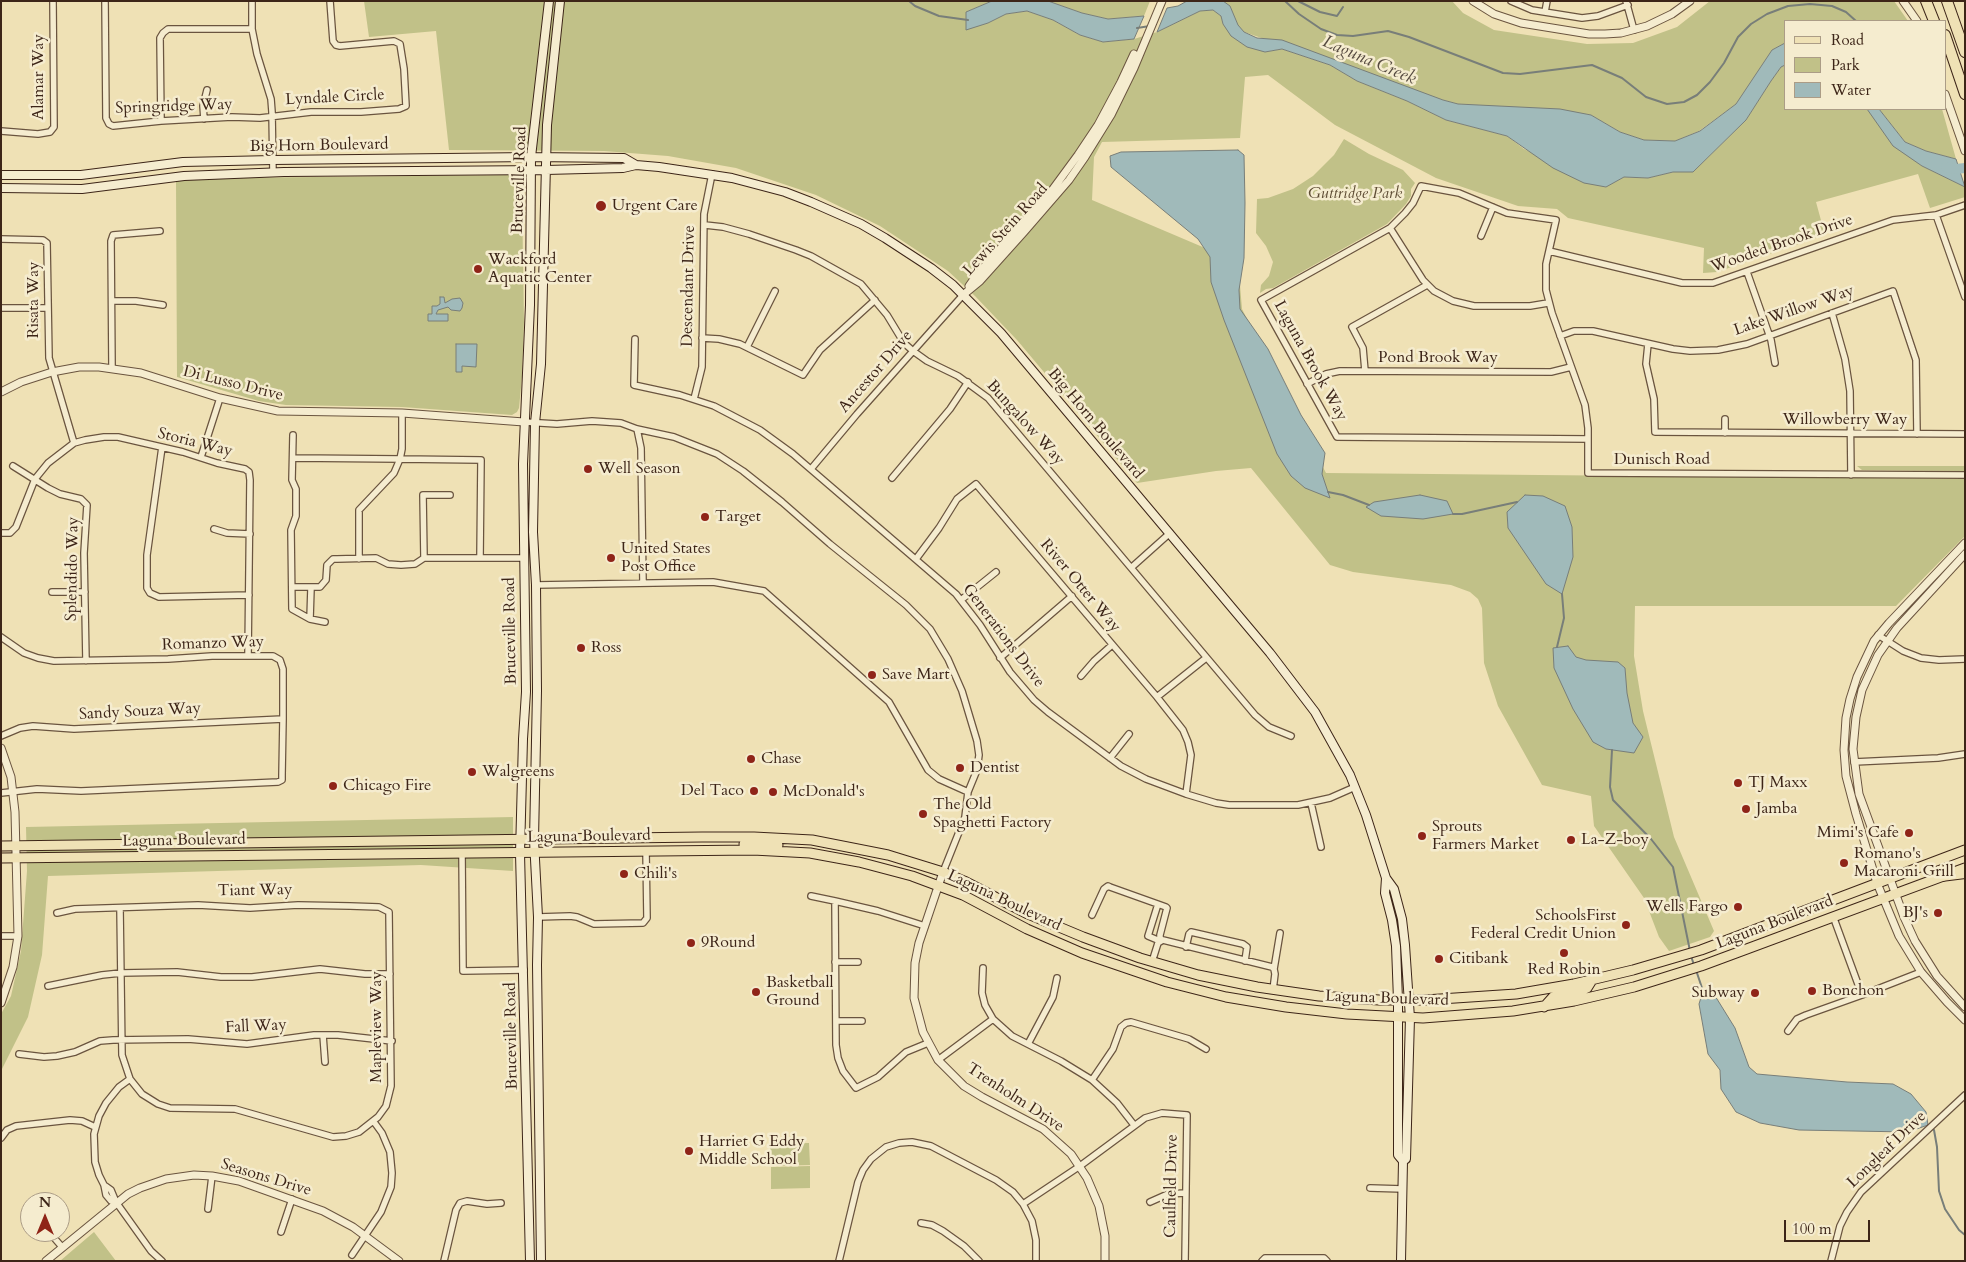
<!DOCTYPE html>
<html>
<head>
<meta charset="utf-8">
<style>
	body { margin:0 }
	#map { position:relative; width:1966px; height:1262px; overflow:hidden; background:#efe1b5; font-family:Cardo,serif }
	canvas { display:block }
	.frame { position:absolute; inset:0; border:2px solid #3d2518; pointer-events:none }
	.legend { position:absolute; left:1784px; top:20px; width:162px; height:90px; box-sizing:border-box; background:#f5eccf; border:1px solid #ab9c86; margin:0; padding:6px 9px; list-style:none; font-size:15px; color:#3d2518 }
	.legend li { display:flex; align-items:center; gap:10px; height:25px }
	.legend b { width:25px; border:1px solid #ab9c86 }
	.north { position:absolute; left:20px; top:1192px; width:50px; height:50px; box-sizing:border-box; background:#f5eccf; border:1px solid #ab9c86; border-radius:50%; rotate:0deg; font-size:14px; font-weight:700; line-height:20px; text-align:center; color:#3d2518 }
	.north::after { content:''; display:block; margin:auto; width:18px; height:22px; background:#8f2418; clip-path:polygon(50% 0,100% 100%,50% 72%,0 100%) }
	.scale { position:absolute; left:1784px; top:1220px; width:86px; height:22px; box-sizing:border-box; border:2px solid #3d2518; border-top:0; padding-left:6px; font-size:15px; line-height:18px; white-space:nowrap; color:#3d2518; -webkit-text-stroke:4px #f5eccf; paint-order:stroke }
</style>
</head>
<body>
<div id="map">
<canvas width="1966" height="1262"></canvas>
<div class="frame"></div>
<ul class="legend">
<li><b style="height:6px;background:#efe1b5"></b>Road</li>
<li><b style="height:14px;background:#c1c188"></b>Park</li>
<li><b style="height:14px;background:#a0baba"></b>Water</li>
</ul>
<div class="north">N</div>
<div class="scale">100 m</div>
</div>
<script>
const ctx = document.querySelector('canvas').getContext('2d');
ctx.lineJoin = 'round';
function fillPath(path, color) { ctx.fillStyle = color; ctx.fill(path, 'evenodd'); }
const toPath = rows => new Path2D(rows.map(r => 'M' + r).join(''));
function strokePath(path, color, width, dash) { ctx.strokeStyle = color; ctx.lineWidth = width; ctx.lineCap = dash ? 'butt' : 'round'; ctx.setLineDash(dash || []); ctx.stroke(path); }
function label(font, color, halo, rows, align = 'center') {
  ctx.font = font + ' Cardo,serif'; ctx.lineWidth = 5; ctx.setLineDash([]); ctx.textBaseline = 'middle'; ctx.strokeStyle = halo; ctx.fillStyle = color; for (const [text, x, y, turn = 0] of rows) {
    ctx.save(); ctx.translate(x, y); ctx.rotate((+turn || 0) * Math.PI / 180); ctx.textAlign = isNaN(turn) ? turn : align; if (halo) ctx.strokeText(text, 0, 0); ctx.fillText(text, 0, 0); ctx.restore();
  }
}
fillPath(toPath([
	[364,1,992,1,966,12,966,29,988,23,1006,14,1027,11,1053,20,1080,35,1103,42,1134,39,1157,32,1200,11,1213,10,1221,16,1223,24,1265,52,1282,49,1330,65,1357,81,1407,101,1446,120,1507,136,1524,149,1605,187,1624,177,1648,178,1673,172,1693,172,1746,120,1771,81,1781,67,1785,65,1785,109,1867,109,1913,159,1922,166,1965,187,1965,197,1930,208,1918,174,1816,202,1825,235,1717,272,1703,273,1704,248,1568,218,1557,209,1518,206,1436,178,1335,125,1268,75,1245,77,1240,138,1102,142,1094,157,1092,200,1238,262,1242,309,1326,473,1965,479,1965,536,1896,606,1635,606,1634,656,1643,711,1674,837,1714,931,1710,937,1669,951,1659,937,1644,898,1594,826,1591,796,1542,785,1498,706,1484,663,1482,608,1478,599,1470,592,1451,585,1353,572,1330,565,1251,468,1216,471,1137,483,1017,340,975,296,948,271,880,226,816,195,736,168,668,156,604,151,449,150,436,31,369,37],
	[1048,1,1150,1,1144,16,1108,19,1082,13],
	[1223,1,1452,1,1463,13,1494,30,1587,44,1633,43,1677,27,1710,1,1894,1,1908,21,1785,21,1785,43,1772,50,1736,104,1699,131,1675,141,1644,140,1620,132,1591,115,1458,104,1443,100,1244,32,1238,26,1230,7],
	[1879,109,1942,109,1956,159,1926,151,1905,142],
	[1344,139,1369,154,1403,170,1415,183,1411,189,1411,196,1406,204,1387,224,1273,288,1266,289,1260,293,1261,285,1269,276,1273,262,1266,246,1256,233,1257,199,1268,198,1293,189,1313,176,1334,155],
	[515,175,522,176,525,186,522,197,524,322,522,377,519,408,517,412,512,415,402,407,286,405,259,401,177,377,176,181,216,178],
	[1857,466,1965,466,1965,471,1862,470],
	[513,817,513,871,421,865,48,876,42,955,28,1017,1,1071,1,1014,11,996,21,951,27,871,26,827],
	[809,1143,810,1165,770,1166,770,1144],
	[810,1166,810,1188,771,1189,771,1167],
	[94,1232,116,1261,60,1261]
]), '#c1c188');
const water = toPath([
	[992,1,1048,1,1082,13,1108,19,1144,16,1134,39,1103,42,1080,35,1053,20,1027,11,1006,14,988,23,966,30,966,12,992,1],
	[1187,1,1223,1,1230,6,1238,25,1244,32,1257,38,1282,40,1443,100,1458,104,1560,109,1591,115,1620,132,1644,140,1675,141,1700,131,1736,104,1772,50,1785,43,1785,65,1781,67,1771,81,1746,120,1693,172,1673,172,1648,178,1624,177,1606,187,1584,183,1553,168,1507,136,1446,120,1407,101,1357,81,1330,65,1282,49,1265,52,1247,47,1231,36,1223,24,1221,16,1213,10,1200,11,1157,32,1167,8,1178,6,1187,1],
	[1867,109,1879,109,1905,142,1926,151,1956,159,1965,187,1922,166,1893,146,1867,109],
	[1238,150,1244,155,1245,203,1244,258,1239,290,1240,309,1268,349,1301,415,1325,453,1322,474,1330,498,1305,488,1291,476,1277,454,1224,320,1211,282,1210,257,1198,239,1111,167,1110,156,1121,152,1238,150],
	[440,297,444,297,445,303,452,299,460,298,463,303,462,308,460,311,451,310,448,307,438,310,436,314,448,314,448,321,428,321,428,314,432,314,432,306,437,306,440,304,440,297],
	[456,344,477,344,476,367,462,366,462,372,456,372,456,344],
	[1420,495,1447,501,1453,514,1423,519,1381,516,1366,507,1374,502,1420,495],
	[1525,495,1543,496,1565,506,1572,527,1573,557,1562,594,1546,584,1508,528,1507,512,1525,495],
	[1568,646,1576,657,1586,660,1618,662,1625,668,1627,693,1633,723,1643,737,1634,753,1606,749,1593,742,1573,709,1554,668,1553,648,1568,646],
	[1703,991,1711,992,1717,999,1735,1028,1749,1067,1757,1074,1847,1082,1893,1084,1911,1094,1926,1112,1928,1125,1908,1132,1799,1130,1760,1123,1736,1112,1721,1089,1720,1070,1708,1054,1699,1004,1703,991]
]);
fillPath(water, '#a0baba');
strokePath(water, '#787e79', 1);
strokePath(toPath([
	[909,1,915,6,939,16,968,20],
	[1285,1,1299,14,1321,29,1337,35,1353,36,1388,31,1409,37,1503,73,1520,74,1592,65,1622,78,1646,97,1667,104,1684,102,1697,95,1710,82,1724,63,1738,37,1751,24,1767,14,1788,6,1810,4,1832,6,1846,12,1856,21],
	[1298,1,1320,12,1337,16,1343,7],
	[1137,28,1150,26],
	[1328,492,1343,495,1369,505],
	[1453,514,1462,514,1517,502],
	[1557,647,1564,618,1562,594],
	[1612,750,1610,787,1613,800,1651,839,1673,867,1690,951],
	[1691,956,1694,965],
	[1696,970,1703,991],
	[1928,1125,1934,1130,1937,1147,1939,1191,1945,1209,1959,1230,1965,1235]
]), '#787e79', 2);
strokePath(toPath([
	[1946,167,1956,169,1965,168]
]), '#a0baba', 10);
const minor = toPath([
	[105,1,106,118,109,124,113,126,161,121,232,117,260,118,311,112,361,112,399,109,406,106,404,69,400,44,394,41,340,46,336,45,333,41,330,1],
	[252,1,252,29,257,54,271,99,272,112,273,173],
	[1511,1,1532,10,1582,18,1598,16,1628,5],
	[1626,1,1634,30],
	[1545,12,1547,1],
	[204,119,203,106,207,90],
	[161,121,160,38,163,33,168,29,252,29],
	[1,131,38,134,50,132,54,127,53,1],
	[1936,215,1965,297],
	[705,225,723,227,749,234,796,250,811,256,861,284,887,315,904,343,913,351,927,361,958,376,988,398,1255,715,1269,727,1291,736],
	[1390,228,1423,280,1434,291,1453,301,1474,306,1530,306,1548,303],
	[1481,236,1493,207],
	[1,239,43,240,47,243,49,358,74,443],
	[1549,251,1682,283,1713,283,1893,220,1936,215,1965,205],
	[1747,272,1771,340,1775,363],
	[112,301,136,301,163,305],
	[1,308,48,308],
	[1832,313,1845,359,1850,391,1851,475],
	[1560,336,1574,331,1593,331,1673,349,1690,351,1718,350,1747,344,1893,291,1916,360,1917,434],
	[702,338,719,339,740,344,803,375,820,350,875,300],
	[635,339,634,385,680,395,714,406,760,430,793,454,956,594,980,625,1010,672,1034,700,1048,712,1121,766,1146,779,1186,794,1216,803,1229,805,1298,805,1330,798,1355,787],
	[1648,344,1646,364,1654,399,1655,432,1965,434],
	[747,347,775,291],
	[112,368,111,241,113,235,160,231],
	[1365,371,1363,348,1352,327,1427,285],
	[1307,384,1326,374,1340,371,1551,372,1571,367],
	[694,399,702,367,704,214,712,174],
	[524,422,557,424,592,421,621,423,637,429,674,437,717,454,743,471,782,502,830,544,906,605,930,629,948,659,962,691,977,741,979,755,977,770,968,792,965,817,943,872],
	[637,429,641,448,643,583],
	[1725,433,1725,419],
	[293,435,292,480,296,489,296,516,291,530,292,609,310,619,325,622],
	[1588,439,1337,437,1261,300,1390,228,1405,213,1413,203,1421,186,1459,193,1507,213,1556,220,1546,264,1546,290,1552,313,1585,405,1588,428,1588,473,1965,475],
	[162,447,147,555,147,588,150,593,159,597,249,595],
	[201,457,220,398],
	[293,458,400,459,402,449,402,413],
	[13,466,48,488,60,494,81,499,87,505,84,553,86,661],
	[811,469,857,414,963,295],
	[892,478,950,409,968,382],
	[214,529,227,533,250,534],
	[1,533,10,533,16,527,35,479,48,463,74,443,85,440,104,437,118,437,183,452,217,463,245,469,249,472,250,480,248,656],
	[424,558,423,495,450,495],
	[359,559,359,510,394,473,400,459,481,460,480,558],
	[916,559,939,528,957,499,976,484,1157,697,1183,730,1188,742,1191,755,1186,794],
	[1132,567,1170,533],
	[536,585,713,582,764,591,889,702,928,770,939,779,968,792],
	[292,587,320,587,326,580,327,565,333,559,337,559,376,558,388,564,401,565,415,564,424,558,524,558],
	[52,592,85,592],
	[961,600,996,572],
	[310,619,311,588],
	[1878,635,1903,651,1921,658,1939,660,1965,659],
	[1,637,24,653,38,658,54,661,168,659,212,656,273,656,280,660,283,669,283,719,282,775,282,780,278,782,81,791,37,789,1,793],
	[1000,658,1072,596],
	[1081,676,1094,661,1112,645],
	[1157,697,1206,658],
	[1,736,20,728,33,726,74,729,283,719],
	[1110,758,1129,734],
	[1854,762,1938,758,1965,754],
	[1311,803,1321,847],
	[462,854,463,971,524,970],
	[811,896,835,901,836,1045,838,1058,843,1071,856,1088,878,1077,906,1052,928,1043],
	[835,901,878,911,925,926],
	[57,913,75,909,198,905,250,908,298,905,350,906,379,907,389,912,391,1086,386,1106,378,1117,359,1132,346,1136,333,1137,235,1109,170,1108,158,1104,142,1094,130,1079,122,1055,120,908],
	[1092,915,1104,889,1108,886,1110,887,1166,907,1167,908,1160,935,1160,941,1148,936,1158,904],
	[1833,916,1862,995,1921,972],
	[538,917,570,916,577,917,594,924,643,923,647,918,646,851],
	[1,936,18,936],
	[1186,947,1189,934,1191,932,1243,944,1247,947,1245,961],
	[835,962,858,962],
	[1152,962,1158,943,1163,940,1272,967,1274,969,1275,974,1273,990],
	[983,968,982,993,985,1005,993,1019,1012,1036,1061,1061,1092,1080,1117,1103,1134,1125],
	[1274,969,1280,933],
	[48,986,102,975,121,973,177,972,221,977,252,977,320,969,365,974,390,974],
	[836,1021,862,1021],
	[1788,1031,1797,1019,1806,1015,1862,995],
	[323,1035,325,1062],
	[1028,1044,1053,997,1057,978],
	[19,1054,44,1057,57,1056,75,1052,100,1041,113,1040,188,1039,247,1044,314,1035,338,1035,392,1041],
	[938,1060,993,1019],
	[1092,1080,1113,1049,1121,1027,1126,1023,1131,1022,1189,1039,1206,1049],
	[1,1138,7,1130,16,1126,70,1120,82,1121,95,1127],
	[104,1185,111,1190,116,1202,151,1251,162,1261],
	[1370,1188,1403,1189],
	[116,1202,111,1201,106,1195,104,1185,99,1175,95,1162,94,1134,99,1116,106,1103,119,1087,130,1079],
	[1150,1202,1168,1194,1185,1193],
	[1023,1204,1080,1166,1145,1118,1162,1113,1187,1115,1185,1261],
	[208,1209,212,1176],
	[921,1223,932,1225,943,1231,964,1246,979,1261],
	[49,1232,62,1247],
	[281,1232,292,1199],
	[352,1255,381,1212,391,1187,392,1173,390,1152,382,1133,374,1122],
	[444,1261,456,1210,460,1203,467,1201,487,1204,501,1203],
	[839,1261,858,1182,863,1170,871,1159,886,1147,899,1143,912,1142,931,1146,996,1180,1013,1192,1023,1204,1032,1221,1036,1240,1036,1261],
	[1262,1261,1265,1258,1324,1258,1327,1261],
	[1831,1261,1840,1226,1847,1212,1861,1192,1965,1095]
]);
const tertiary = toPath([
	[1473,1,1494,14,1521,23,1589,34,1605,34,1621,33,1647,26,1672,14,1690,1],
	[1903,1,1917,21],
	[1945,94,1965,151],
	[969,286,976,276,1053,189,1078,155,1098,125,1121,82,1134,54],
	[963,295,980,281,1024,232,1069,180,1085,157,1111,115,1134,68,1162,1],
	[1,392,21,382,52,372,79,367,99,367,141,373,220,398,278,411,402,413,524,422],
	[1965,543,1889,623,1874,641,1857,677,1850,699,1846,718,1844,750,1846,776,1856,814,1877,883,1899,936,1921,972,1947,1002,1965,1020],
	[1965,554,1897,628,1878,655,1862,690,1856,717,1853,749,1859,794,1904,917,1915,941,1937,976,1965,1007],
	[1,748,11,777,15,812,18,936,13,967,1,1003],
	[943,872,919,943,915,963,914,998,923,1032,938,1060,964,1086,982,1097,1043,1129,1071,1154,1087,1178,1099,1206,1105,1236,1105,1261],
	[46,1261,128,1194,140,1188,166,1179,194,1175,212,1176,239,1181,323,1211,353,1227,399,1261]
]);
const secondary = toPath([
	[1,175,81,175,183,162,273,160,531,157,624,158,636,165],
	[1,188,82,189,184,176,284,172,546,170,623,168,636,165,659,167,732,178,785,192,811,202,861,224,885,238,931,268,953,285,1001,333,1270,653,1315,712,1350,775,1366,815,1386,878,1394,889,1402,919,1405,945,1410,1018,1406,1159,1403,1161,1401,1261],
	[1386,878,1385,893,1392,920,1396,946,1398,1000,1398,1155,1403,1161],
	[530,1261,520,853,523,739,526,692,523,464,530,305,531,157,549,1],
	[541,1261,537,965,538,917,534,840,537,691,536,585,533,532,535,423,541,364,547,125,560,1]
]);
const primary = toPath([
	[744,844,778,845],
	[1,846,702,837,754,837,812,840,888,855,943,872,964,881,1028,914,1083,937,1140,958,1198,975,1257,987,1319,996,1379,1000,1425,1000,1516,994,1574,984,1633,970,1701,950,1965,850],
	[1,858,753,850,810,853,859,862,912,876,963,895,1027,929,1082,953,1167,982,1226,997,1286,1007,1347,1014,1423,1018,1513,1011,1574,1001,1634,987,1701,966,1965,868],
	[1544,1007,1553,997,1581,991,1587,988,1592,980]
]);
const motorway = toPath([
	[1926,1,1934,21],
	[1947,1,1965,52],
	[1945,35,1965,94],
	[1941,876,1965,873]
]);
strokePath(minor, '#6a543f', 8);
strokePath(tertiary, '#6a543f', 9);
strokePath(secondary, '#3d2518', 10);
strokePath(primary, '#3d2518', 11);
strokePath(motorway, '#3d2518', 12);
strokePath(minor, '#f5eccf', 5.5);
strokePath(tertiary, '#f5eccf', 7);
strokePath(secondary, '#f5eccf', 8);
strokePath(primary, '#efe1b5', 9);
strokePath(motorway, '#efe1b5', 10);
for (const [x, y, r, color] of [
	[601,206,6,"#8f2418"],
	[478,269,5,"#8f2418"],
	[588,469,5,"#8f2418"],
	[705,517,5,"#8f2418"],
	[611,558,5,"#8f2418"],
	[581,648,5,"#8f2418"],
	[872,675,5,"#8f2418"],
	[751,759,5,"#8f2418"],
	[960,768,5,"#8f2418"],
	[472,772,5,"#8f2418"],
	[1738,783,5,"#8f2418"],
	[333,786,5,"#8f2418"],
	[754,791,5,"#8f2418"],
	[773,792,5,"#8f2418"],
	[1746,809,5,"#8f2418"],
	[923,814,5,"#8f2418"],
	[1909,833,5,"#8f2418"],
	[1422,836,5,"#8f2418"],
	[1571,840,5,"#8f2418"],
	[1844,863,5,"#8f2418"],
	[624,874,5,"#8f2418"],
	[1738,907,5,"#8f2418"],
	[1938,913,5,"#8f2418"],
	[1626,925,5,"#8f2418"],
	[691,943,5,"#8f2418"],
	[1564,953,5,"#8f2418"],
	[1439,959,5,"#8f2418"],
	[1812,991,5,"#8f2418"],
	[756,992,5,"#8f2418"],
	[1755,993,5,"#8f2418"],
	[689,1151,5,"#8f2418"]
]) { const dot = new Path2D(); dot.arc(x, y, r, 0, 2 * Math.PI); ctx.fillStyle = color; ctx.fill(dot); strokePath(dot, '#f5eccf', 2); }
label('16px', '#3d2518', '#f5eccf', [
	["Alamar Way",39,77,-90],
	["Lyndale Circle",335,98,-3],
	["Springridge Way",174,107,-2],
	["Big Horn Boulevard",319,146,-1],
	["Bruceville Road",520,180,-88],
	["Lewis Stein Road",1006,230,-48],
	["Wooded Brook Drive",1782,244,-19],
	["Descendant Drive",689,286,-89],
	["Risata Way",34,300,-90],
	["Lake Willow Way",1794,311,-19],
	["Pond Brook Way",1438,358],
	["Laguna Brook Way",1310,361,61],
	["Ancestor Drive",876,372,-49],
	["Di Lusso Drive",233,384,14],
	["Willowberry Way",1845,420],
	["Bungalow Way",1025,423,48],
	["Big Horn Boulevard",1095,424,50],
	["Storia Way",195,443,14],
	["Dunisch Road",1662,460],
	["Splendido Way",73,569,-89],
	["River Otter Way",1080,586,50],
	["Bruceville Road",511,631,-91],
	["Generations Drive",1003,636,53],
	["Romanzo Way",213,644,-2],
	["Sandy Souza Way",140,712,-3],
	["Laguna Boulevard",589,837,-1],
	["Laguna Boulevard",184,841,-1],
	["Tiant Way",255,891,-1],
	["Laguna Boulevard",1004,901,25],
	["Laguna Boulevard",1775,923,-21],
	["Laguna Boulevard",1387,999,2],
	["Fall Way",256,1027,-3],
	["Mapleview Way",377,1027,-90],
	["Bruceville Road",512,1036,-91],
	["Trenholm Drive",1015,1098,33],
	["Longleaf Drive",1887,1150,-44],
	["Seasons Drive",266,1178,17],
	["Caulfield Drive",1172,1186,-89]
]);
label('italic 16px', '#5e4c34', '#f5eccf', [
	["Guttridge Park",1355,194]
]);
label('16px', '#3d2518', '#f5eccf', [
	["Urgent Care",612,206],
	["Wackford",488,260],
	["Aquatic Center",488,278],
	["Well Season",598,469],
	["Target",715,517],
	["United States",621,549],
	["Post Office",621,567],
	["Ross",591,648],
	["Save Mart",882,675],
	["Chase",761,759],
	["Dentist",970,768],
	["Walgreens",482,772],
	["TJ Maxx",1748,783],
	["Chicago Fire",343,786],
	["Del Taco",744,791,"right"],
	["McDonald's",783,792],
	["The Old",933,805],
	["Spaghetti Factory",933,823],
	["Jamba",1756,809],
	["Sprouts",1432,827],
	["Farmers Market",1432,845],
	["Mimi's Cafe",1899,833,"right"],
	["La-Z-boy",1581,840],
	["Romano's",1854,854],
	["Macaroni Grill",1854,872],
	["Chili's",634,874],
	["Wells Fargo",1728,907,"right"],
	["BJ's",1928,913,"right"],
	["SchoolsFirst",1616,916,"right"],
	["Federal Credit Union",1616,934,"right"],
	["9Round",701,943],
	["Citibank",1449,959],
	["Red Robin",1564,970,"center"],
	["Basketball",766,983],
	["Ground",766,1001],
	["Bonchon",1822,991],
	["Subway",1745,993,"right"],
	["Harriet G Eddy",699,1142],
	["Middle School",699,1160]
], 'left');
label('italic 18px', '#564a40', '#f5eccf', [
	["Laguna Creek",1369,61,23]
]);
</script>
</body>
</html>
